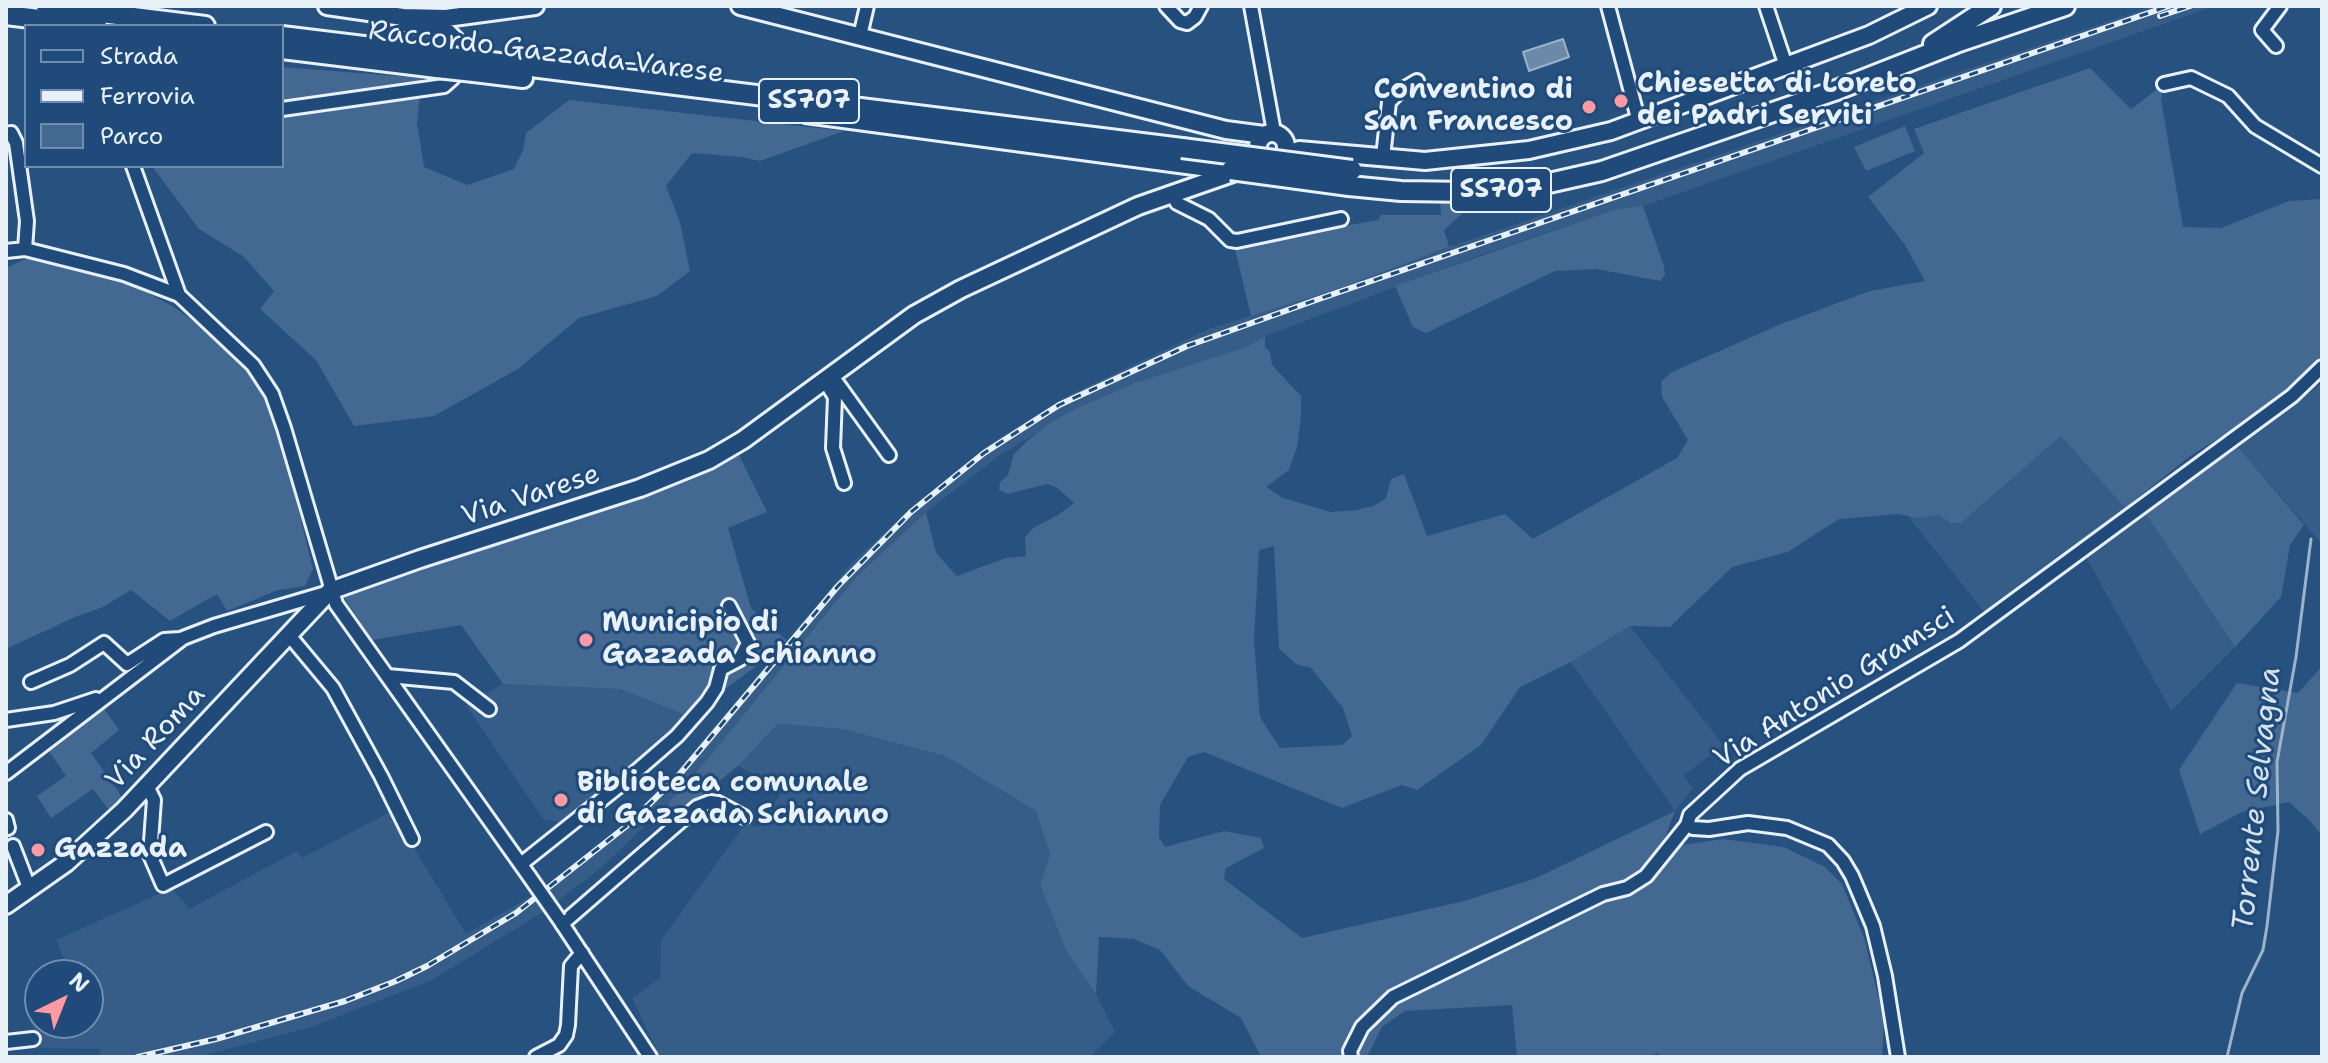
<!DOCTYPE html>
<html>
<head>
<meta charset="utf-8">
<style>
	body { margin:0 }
	#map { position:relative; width:2328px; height:1063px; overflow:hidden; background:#27517f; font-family:"Shantell Sans",sans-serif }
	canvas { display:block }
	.frame { position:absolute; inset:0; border:8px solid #e8f1f8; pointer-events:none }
	.legend { position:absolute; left:24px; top:24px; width:260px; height:144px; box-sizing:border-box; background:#1f4a7a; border:2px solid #6f8dac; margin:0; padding:10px 14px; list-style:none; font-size:24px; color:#e8f1f8 }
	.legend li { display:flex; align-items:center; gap:16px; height:40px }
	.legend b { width:40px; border:2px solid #6f8dac }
	.north { position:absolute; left:24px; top:959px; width:80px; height:80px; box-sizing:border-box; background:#1f4a7a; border:2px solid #6f8dac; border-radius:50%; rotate:43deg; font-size:22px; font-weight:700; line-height:32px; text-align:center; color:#e8f1f8 }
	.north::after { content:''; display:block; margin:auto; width:28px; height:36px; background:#ff9aa2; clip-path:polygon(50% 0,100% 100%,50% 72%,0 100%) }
</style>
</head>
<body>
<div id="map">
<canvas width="2328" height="1063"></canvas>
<div class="frame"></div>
<ul class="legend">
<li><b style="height:10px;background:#1f4a7a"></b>Strada</li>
<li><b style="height:10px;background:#e8f1f8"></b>Ferrovia</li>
<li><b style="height:22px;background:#436891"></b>Parco</li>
</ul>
<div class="north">N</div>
</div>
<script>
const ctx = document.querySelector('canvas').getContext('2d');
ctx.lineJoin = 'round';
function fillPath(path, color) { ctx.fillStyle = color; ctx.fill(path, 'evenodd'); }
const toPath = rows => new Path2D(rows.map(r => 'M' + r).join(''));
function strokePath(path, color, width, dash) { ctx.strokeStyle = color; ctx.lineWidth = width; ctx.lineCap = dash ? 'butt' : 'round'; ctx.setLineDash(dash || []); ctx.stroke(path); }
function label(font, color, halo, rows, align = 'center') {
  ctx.font = font + ' "Shantell Sans",sans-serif'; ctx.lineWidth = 6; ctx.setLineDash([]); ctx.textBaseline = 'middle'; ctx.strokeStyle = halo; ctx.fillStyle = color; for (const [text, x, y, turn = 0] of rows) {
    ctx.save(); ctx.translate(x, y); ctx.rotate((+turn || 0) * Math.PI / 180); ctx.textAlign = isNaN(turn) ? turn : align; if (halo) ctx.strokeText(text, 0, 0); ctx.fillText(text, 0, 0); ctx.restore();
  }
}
fillPath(toPath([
	[2153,6,2215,6,1643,206,1616,209,1481,255,1265,336,1248,346,1135,383,1077,408,999,456,926,512,856,577,709,757,663,809,601,868,543,912,432,980,311,1027,198,1057,97,1057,101,1049,40,1048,26,1008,40,1006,40,1023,88,1023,88,975,71,975,56,940,172,888,189,909,297,851,302,858,394,810,411,843,466,934,535,894,618,829,671,778,852,563,915,504,989,445,1069,395,1211,328,1332,291,1449,247],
	[2322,383,2322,544,2238,447],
	[2061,436,2125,508,1985,613,1908,516,1938,515,1951,523,1961,523],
	[2144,512,2235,647,2171,711,2085,555],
	[1630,626,1724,746,1683,775,1693,788,1675,811,1571,662],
	[503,684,620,689,688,716,568,823,544,820,466,705],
	[778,724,842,729,945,756,1036,811,1050,854,1040,886,1067,953,1096,994,1115,1032,1090,1057,660,1057,632,998,660,978,661,940,745,824,758,827,783,790,738,766]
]), '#355d88');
fillPath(toPath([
	[282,67,422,78,417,123,424,167,467,185,514,169,523,150,526,133,569,100,844,131,760,161,741,157,692,153,666,186,680,222,690,271,657,296,579,318,518,369,434,416,354,426,316,360,260,309,274,291,243,256,199,229,152,166,282,166],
	[2090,68,2131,109,2164,84,2161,100,2183,227,2221,228,2289,201,2322,199,2322,356,2298,380,2251,419,2190,456,2125,508,2061,436,1961,523,1951,523,1938,515,1918,518,1898,514,1839,519,1788,552,1732,567,1670,627,1630,626,1571,662,1520,687,1481,745,1417,790,1402,785,1342,808,1204,752,1188,757,1160,805,1159,837,1165,847,1224,831,1261,838,1264,848,1226,868,1224,879,1302,938,1464,901,1534,879,1675,811,1661,848,1723,839,1784,847,1825,867,1842,884,1864,938,1884,1020,1882,1057,1659,1057,1658,1053,1647,1057,1517,1057,1512,1005,1405,1011,1382,1027,1367,1057,1261,1057,1241,1018,1188,986,1160,950,1134,939,1099,937,1096,994,1067,953,1040,885,1050,854,1036,811,945,756,842,729,778,724,738,766,671,820,663,809,709,757,856,577,926,512,936,553,957,576,1006,558,1026,556,1025,537,1033,528,1058,515,1074,503,1056,487,1047,484,1008,494,999,490,1000,482,1008,475,1014,454,1026,442,1048,424,1077,408,1135,383,1248,346,1265,336,1265,347,1270,352,1272,365,1301,396,1301,416,1297,447,1289,470,1266,487,1283,498,1331,512,1356,510,1374,506,1386,498,1391,479,1404,474,1427,536,1505,514,1533,539,1677,458,1688,440,1662,397,1661,382,1672,372,1781,324,1870,291,1925,281,1905,245,1868,197,1924,153,1914,129],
	[1274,546,1279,649,1296,664,1311,668,1343,708,1352,736,1342,745,1280,748,1260,717,1254,640,1259,550],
	[1905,126,1915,151,1866,171,1854,147],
	[1440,200,1477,200,1444,230,1449,247,1332,291,1251,316,1234,245,1378,220,1381,215,1441,215],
	[1643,206,1664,266,1665,275,1660,281,1596,269,1555,271,1426,333,1413,327,1395,286,1616,209],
	[34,255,122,279,174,307,224,344,248,369,266,397,279,431,313,569,305,586,278,590,227,611,217,594,170,621,131,590,103,607,75,617,6,649,6,268],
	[2238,447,2304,525,2290,545,2281,597,2235,647,2144,512],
	[739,455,767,512,728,528,751,608,787,641,780,649,688,716,620,689,503,684,461,625,372,640,343,596,652,494],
	[2322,666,2322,832,2320,833,2308,819,2289,802,2242,812,2200,834,2179,770,2237,683,2298,693],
	[100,703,119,730,91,753,122,797,110,811,93,789,51,818,37,796,66,776,47,748]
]), '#436891');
const water = toPath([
	[1563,39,1569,57,1529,71,1523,52,1563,39]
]);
fillPath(water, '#6b8aaa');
strokePath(water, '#9db3c9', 2);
strokePath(toPath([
	[2227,1057,2242,993,2263,950,2267,926,2278,831,2277,762,2296,657,2311,539]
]), '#9db3c9', 3);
const minor = toPath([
	[1166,6,1180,21,1187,23,1195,17,1201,6],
	[1251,6,1274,132],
	[1608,6,1639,122],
	[1766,6,1786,66],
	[860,36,867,6],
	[2276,46,2262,30,2280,6],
	[2164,84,2191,78,2228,96,2255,126,2322,166],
	[282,109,444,86,453,78,457,39,449,31,405,25,403,17],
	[6,134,11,133,16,143,27,221,25,249],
	[1383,157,1389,102,1400,91,1417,81],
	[133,166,179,295],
	[1172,194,1177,203,1209,219,1230,240,1237,241,1341,219],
	[6,251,25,249,124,274,179,295,253,365,272,394,284,428,336,604,529,876],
	[832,376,889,455],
	[825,381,835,397,833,448,844,483],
	[288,634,333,688,381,776,412,839],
	[388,676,454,682,489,709],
	[31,682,70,665,104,643,127,664,164,640,180,639],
	[6,720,54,713,96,699],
	[6,773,183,638,214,626,326,593],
	[147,786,154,800,150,855,163,885,266,832],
	[6,820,8,828],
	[1687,825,1693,828,1709,829,1748,823,1787,828,1828,845,1843,861,1852,876,1873,926,1885,976,1898,1057],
	[13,846,30,890],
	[521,864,624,782,677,736,707,702,716,688,721,669,740,659,748,643,729,606],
	[559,919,650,1057],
	[562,924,697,807,710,802,718,803,744,817],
	[6,1042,33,1039],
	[536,1057,559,1045,566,1035,568,1025,571,966,582,953],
	[1351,1057,1350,1051,1362,1027,1393,997,1603,894,1627,888,1646,876,1687,825,1690,815,1740,769,1959,641,2292,396,2322,367]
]);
const major = toPath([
	[327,6,403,17,446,18,535,6],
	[740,6,1226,130,1264,135],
	'1258 147a14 14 0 1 1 28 0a14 14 0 1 1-28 0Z',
	[1284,155,1299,150,1425,161,1529,150,1611,131,1869,35,1928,6],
	[6,905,66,863,124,810,330,591,420,559,640,488,709,460,743,440,914,315,961,289,1138,206,1241,170]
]);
const highway = toPath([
	[46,6,205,26],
	[6,15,97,26],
	[282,36,437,55],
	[1933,44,1991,6],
	[282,49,437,68],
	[475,60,1182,148,1231,170],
	[474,72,523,78],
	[806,113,1209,167],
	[1349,186,1401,191,1469,192,1540,185,1602,171,1834,91,1956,43,2065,6]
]);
strokePath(minor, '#e8f1f8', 18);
strokePath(major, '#e8f1f8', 22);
strokePath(highway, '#e8f1f8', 24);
strokePath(minor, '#1f4a7a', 12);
strokePath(major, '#1f4a7a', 16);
strokePath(highway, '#1f4a7a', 18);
const rail = toPath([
	[2160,16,2190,6],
	[138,1057,216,1039,345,1001,396,981,427,966,516,913,629,824,679,775,838,586,911,512,984,453,1059,405,1187,346,1316,300,2169,6]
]);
strokePath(rail, '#e8f1f8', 6);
strokePath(rail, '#1f4a7a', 3, [9]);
const minorBridge = toPath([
	[529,876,559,919]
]);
const highwayBridge = toPath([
	[437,55,475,60],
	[437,68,474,72],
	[1182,148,1352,170],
	[1231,170,1349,186]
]);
strokePath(minorBridge, '#e8f1f8', 18, []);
strokePath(highwayBridge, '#e8f1f8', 24, []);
strokePath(minorBridge, '#1f4a7a', 12);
strokePath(highwayBridge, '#1f4a7a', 18);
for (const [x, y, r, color] of [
	[1621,101,8,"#ff9aa2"],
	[1589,107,8,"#ff9aa2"],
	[586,640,8,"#ff9aa2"],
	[561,800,8,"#ff9aa2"],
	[38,850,8,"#ff9aa2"]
]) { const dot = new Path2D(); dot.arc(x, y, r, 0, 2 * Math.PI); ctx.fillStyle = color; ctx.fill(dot); strokePath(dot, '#1f4a7a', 3); }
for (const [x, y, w] of [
	[809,101,100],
	[1501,190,100]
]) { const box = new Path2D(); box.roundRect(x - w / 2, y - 22, w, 44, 6); ctx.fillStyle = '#1f4a7a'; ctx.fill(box); strokePath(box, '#e8f1f8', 2); }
label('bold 26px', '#e8f1f8', null, [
	["SS707",809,101],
	["SS707",1501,190]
]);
label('28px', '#e8f1f8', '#1f4a7a', [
	["Raccordo Gazzada-Varese",546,53,7],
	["Via Varese",531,496,-18],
	["Via Antonio Gramsci",1835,688,-32],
	["Via Roma",156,738,-47]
]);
label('bold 28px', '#e8f1f8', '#1f4a7a', [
	["Chiesetta di Loreto",1637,85],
	["dei Padri Serviti",1637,117],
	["Conventino di",1573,91,"right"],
	["San Francesco",1573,123,"right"],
	["Municipio di",602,624],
	["Gazzada Schianno",602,656],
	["Biblioteca comunale",577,784],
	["di Gazzada Schianno",577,816],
	["Gazzada",54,850]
], 'left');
label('italic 30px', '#d5e2ec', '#1f4a7a', [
	["Torrente Selvagna",2258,799,-84]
]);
</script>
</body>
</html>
